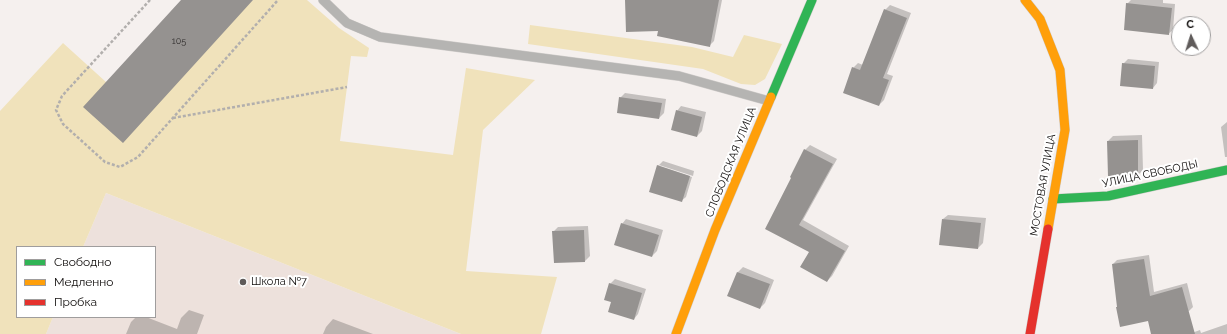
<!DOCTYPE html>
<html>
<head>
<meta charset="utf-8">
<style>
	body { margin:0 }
	#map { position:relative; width:1227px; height:334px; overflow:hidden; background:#f5f0ee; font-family:Raleway,sans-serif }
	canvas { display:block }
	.legend { position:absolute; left:16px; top:246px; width:140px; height:72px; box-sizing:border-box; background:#fff; border:1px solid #9f9d9d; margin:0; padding:5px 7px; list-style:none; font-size:12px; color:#0e0b0a }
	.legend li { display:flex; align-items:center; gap:8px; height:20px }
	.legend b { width:20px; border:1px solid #9f9d9d }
	.north { position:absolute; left:1171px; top:16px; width:40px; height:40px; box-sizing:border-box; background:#fff; border:1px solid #9f9d9d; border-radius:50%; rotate:356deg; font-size:11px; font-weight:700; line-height:16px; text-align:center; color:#0e0b0a }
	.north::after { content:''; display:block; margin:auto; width:14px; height:18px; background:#5f5b5a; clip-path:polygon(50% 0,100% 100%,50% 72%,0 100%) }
</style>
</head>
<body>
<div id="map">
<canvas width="1227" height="334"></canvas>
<ul class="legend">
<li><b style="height:5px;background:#30b455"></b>Свободно</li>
<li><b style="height:5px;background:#ff9f0a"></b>Медленно</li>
<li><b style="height:5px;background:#e5322d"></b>Пробка</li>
</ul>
<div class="north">С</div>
</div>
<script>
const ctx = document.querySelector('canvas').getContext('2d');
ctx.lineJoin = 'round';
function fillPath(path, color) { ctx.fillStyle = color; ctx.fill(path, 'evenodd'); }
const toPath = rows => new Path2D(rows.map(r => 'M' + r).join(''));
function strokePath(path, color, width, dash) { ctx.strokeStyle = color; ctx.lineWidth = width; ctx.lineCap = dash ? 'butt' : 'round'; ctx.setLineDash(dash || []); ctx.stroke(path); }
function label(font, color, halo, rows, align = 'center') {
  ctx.font = font + ' Raleway,sans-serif'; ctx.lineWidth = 4; ctx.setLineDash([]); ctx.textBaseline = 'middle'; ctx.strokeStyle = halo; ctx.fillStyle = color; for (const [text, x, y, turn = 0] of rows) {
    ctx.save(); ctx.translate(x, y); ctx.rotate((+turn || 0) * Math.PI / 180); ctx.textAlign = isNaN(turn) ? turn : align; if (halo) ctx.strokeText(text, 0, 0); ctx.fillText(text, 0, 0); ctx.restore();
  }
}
fillPath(toPath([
	[106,193,461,334,46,334,53,317,155,317,155,247,83,247]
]), '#ede1dc');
fillPath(toPath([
	[253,0,307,0,339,28,369,48,367,57,351,56,340,141,453,155,466,68,535,80,483,130,466,271,557,277,541,334,461,334,106,193,83,247,17,247,17,317,53,317,46,334,0,334,0,111,63,43,106,82],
	[530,25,692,47,733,57,744,35,782,44,765,79,755,85,741,84,703,69,528,44]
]), '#f0e2bb');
fillPath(toPath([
	[626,0,722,0,714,41,709,46,660,30],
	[1131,0,1163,0,1163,3,1175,4,1173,30,1168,34,1127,4],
	[890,5,911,13,887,74,893,76,884,100,879,105,853,68,858,63,863,65,885,10],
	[1128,59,1159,62,1157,83,1153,88,1123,64],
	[625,93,666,99,664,113,659,118,620,98],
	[681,106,706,112,702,131,697,136,677,111],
	[1227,122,1227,157,1225,157,1221,127],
	[1142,135,1143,170,1138,175,1109,175,1108,141,1113,136],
	[810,145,837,159,803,220,849,246,832,276,827,281,810,251,766,228,793,177,805,150],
	[663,161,694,171,693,176,659,165,659,167,692,177,686,197,681,201,658,166],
	[948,215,986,218,983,243,978,248,943,219],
	[626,219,663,230,657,251,652,256,622,224],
	[588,226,590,256,585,261,553,232,558,227],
	[1149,255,1154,292,1187,283,1193,307,1189,311,1121,326,1113,264,1117,260],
	[743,267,774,280,765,303,760,308,729,295,738,272],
	[615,279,646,289,638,314,634,319,612,302,610,284],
	[189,310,204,315,197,334,126,334,131,322,136,317,146,317,177,329,181,318],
	[333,319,373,334,323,334,326,327],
	[1227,324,1227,334,1189,334,1200,330,1201,333]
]), '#0003');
fillPath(toPath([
	[181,0,253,0,123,143,83,107],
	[625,0,719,0,710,47,657,36,658,31,626,32],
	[1126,3,1172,8,1169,35,1124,30],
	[884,9,907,18,883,78,889,80,879,106,843,93,852,67,860,70],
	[1122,63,1155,66,1153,89,1120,86],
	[619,97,662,103,659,119,617,113],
	[676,110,702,117,697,137,671,130],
	[1138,140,1138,176,1108,176,1107,141],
	[804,149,833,164,799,225,845,251,827,282,800,267,809,252,765,229,791,178,790,177],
	[657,165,690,176,682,202,649,192],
	[942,219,981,223,978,249,939,245],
	[621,223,659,235,652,257,614,245],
	[584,230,585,262,554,263,552,231],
	[1144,259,1150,296,1182,287,1195,334,1151,334,1148,321,1120,327,1116,307,1117,307,1112,264],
	[737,272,770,284,760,309,727,296],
	[609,283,642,293,634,320,608,312,611,302,604,300]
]), '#959290');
const lane = toPath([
	[323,0,347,23,380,37,679,76,769,101]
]);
const fast = toPath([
	[771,97,812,0],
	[1053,199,1108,196,1227,170]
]);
const slow = toPath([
	[1025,0,1040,19,1060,70,1065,130,1048,229],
	[676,334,715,230,771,97]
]);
const jam = toPath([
	[1030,334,1048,229]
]);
strokePath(lane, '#cfccca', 10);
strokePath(fast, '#cfccca', 10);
strokePath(slow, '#cfccca', 10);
strokePath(jam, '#cfccca', 10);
strokePath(toPath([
	[150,0,62,96,56,110,63,124,105,162,120,167,138,157,278,0],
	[173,118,347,87]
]), '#b2afad', 2.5, [3, 2]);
strokePath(lane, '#b5b4b2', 9);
strokePath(fast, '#30b455', 9);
strokePath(slow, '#ff9f0a', 9);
strokePath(jam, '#e5322d', 9);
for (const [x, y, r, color] of [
	[243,282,4,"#5f5b5a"]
]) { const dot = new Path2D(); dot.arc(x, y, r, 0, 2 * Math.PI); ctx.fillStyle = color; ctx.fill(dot); strokePath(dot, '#fff', 1.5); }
label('9px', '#302d2c', null, [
	["105",179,41]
]);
label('11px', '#0e0b0a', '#fff', [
	["СЛОБОДСКАЯ УЛИЦА",731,162,-68],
	["УЛИЦА СВОБОДЫ",1150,174,-12],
	["МОСТОВАЯ УЛИЦА",1043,185,-80]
]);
label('11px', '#0e0b0a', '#fff', [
	["Школа №7",251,282]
], 'left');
</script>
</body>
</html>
